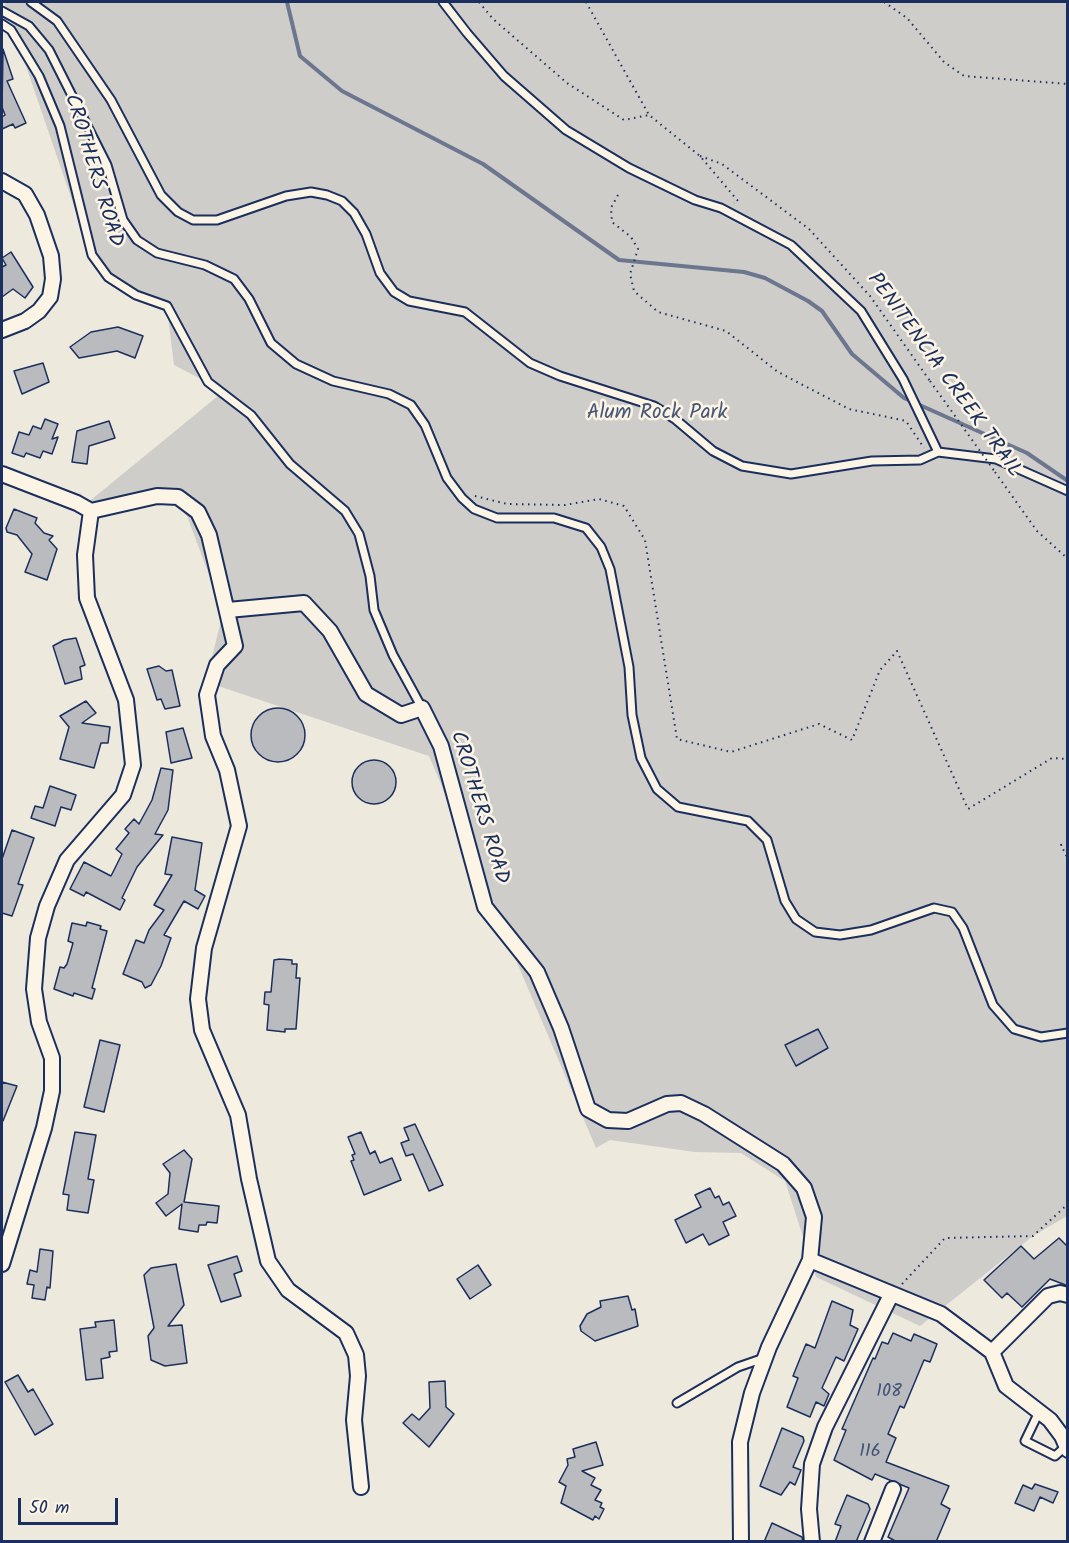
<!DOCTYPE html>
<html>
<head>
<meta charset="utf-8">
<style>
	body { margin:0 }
	#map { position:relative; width:1069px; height:1543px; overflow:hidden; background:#eee9dd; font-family:Kalam,sans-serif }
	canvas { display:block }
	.frame { position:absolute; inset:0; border:3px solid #1b2f5e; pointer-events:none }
	.scale { position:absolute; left:18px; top:1498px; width:100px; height:27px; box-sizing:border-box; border:3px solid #1b2f5e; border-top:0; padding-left:8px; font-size:18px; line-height:21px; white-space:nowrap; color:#1b2f5e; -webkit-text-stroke:4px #fcf5e5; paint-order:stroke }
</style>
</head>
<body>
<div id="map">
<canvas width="1069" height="1543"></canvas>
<div class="frame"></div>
<div class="scale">50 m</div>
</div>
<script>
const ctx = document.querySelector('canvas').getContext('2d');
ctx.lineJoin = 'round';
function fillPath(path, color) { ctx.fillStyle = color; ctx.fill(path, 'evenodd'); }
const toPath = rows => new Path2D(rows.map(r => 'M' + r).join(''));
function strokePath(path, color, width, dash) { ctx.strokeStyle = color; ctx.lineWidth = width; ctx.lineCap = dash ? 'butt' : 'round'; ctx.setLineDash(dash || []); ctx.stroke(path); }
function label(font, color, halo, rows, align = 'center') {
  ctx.font = font + ' Kalam,sans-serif'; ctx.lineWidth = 5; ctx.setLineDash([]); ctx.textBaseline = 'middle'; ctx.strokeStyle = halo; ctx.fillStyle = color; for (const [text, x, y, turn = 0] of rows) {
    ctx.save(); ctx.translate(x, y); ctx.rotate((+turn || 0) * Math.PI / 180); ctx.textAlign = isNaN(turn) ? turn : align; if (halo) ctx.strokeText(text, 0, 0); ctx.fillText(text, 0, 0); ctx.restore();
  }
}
fillPath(toPath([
	[4,2,1067,2,1067,1216,1033,1236,920,1326,816,1277,785,1181,741,1153,695,1152,610,1140,596,1148,429,756,206,682,223,612,187,516,176,503,75,513,224,391,174,365,167,309,107,280,87,244]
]), '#cfcdca');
strokePath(toPath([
	[287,2,300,56,342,91,483,164,619,260,744,272,765,278,808,301,822,311,852,354,904,398,1027,453,1068,481]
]), '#6c778f', 4);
const building = toPath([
	[3,49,13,79,7,81,26,123,15,128,13,124,2,129,2,117,5,115,2,107,3,49],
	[11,252,33,287,25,298,13,289,2,297,2,267,6,265,2,258,11,252],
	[118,327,143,336,135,358,117,351,79,358,70,347,91,332,118,327],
	[43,363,49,382,22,394,14,371,43,363],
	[45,419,58,424,52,439,58,437,52,454,43,451,40,458,26,453,24,457,12,453,19,432,29,435,33,426,41,429,45,419],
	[109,421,115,438,89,446,87,464,72,462,77,431,109,421],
	[14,509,37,518,35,523,44,533,53,536,49,540,57,549,47,580,25,572,32,554,17,535,7,532,6,528,14,509],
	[76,638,85,665,80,667,82,679,65,684,53,646,64,640,76,638],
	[159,666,166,671,172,670,180,706,165,709,161,699,157,700,147,669,159,666],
	[86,701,96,713,82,723,110,727,108,743,101,743,94,768,60,759,69,727,60,716,86,701],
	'251 735a27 27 0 1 1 54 0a27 27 0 1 1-54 0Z',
	[183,728,192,758,171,763,166,732,183,728],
	'352 782a22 22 0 1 1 44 0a22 22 0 1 1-44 0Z',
	[161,768,173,770,168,810,155,834,163,835,137,867,122,898,125,900,120,910,86,892,84,896,70,889,84,862,111,876,122,854,116,849,129,833,125,829,134,819,139,824,152,800,161,768],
	[50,786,76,795,71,810,61,807,55,826,31,818,35,806,43,808,50,786],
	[12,830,34,838,18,884,23,885,12,916,2,913,2,859,12,830],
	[172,837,202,843,195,890,205,896,198,909,184,901,164,935,171,938,161,966,151,985,145,988,142,982,123,974,136,940,144,943,149,930,164,910,154,905,172,875,165,874,172,837],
	[87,922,101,926,100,929,107,931,92,988,95,989,92,999,74,993,73,996,54,989,60,967,64,968,67,964,73,943,68,941,72,923,86,926,87,922],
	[280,959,292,960,292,964,297,964,296,978,300,978,296,1029,285,1029,285,1032,267,1030,269,1005,264,1004,265,992,271,992,274,960,280,959],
	[818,1029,828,1048,796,1066,785,1045,818,1029],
	[100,1040,120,1045,104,1112,84,1107,100,1040],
	[2,1082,17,1086,3,1121,2,1121,2,1082],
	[415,1124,443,1185,429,1191,413,1154,406,1156,401,1143,409,1140,404,1128,415,1124],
	[75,1132,96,1135,88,1179,94,1180,88,1213,67,1210,69,1195,63,1194,75,1132],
	[361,1132,370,1154,375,1151,380,1163,392,1158,401,1180,364,1195,351,1161,354,1160,352,1155,355,1154,348,1137,361,1132],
	[184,1150,192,1159,184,1202,219,1206,217,1223,207,1222,206,1225,199,1225,198,1232,179,1229,182,1204,166,1216,156,1203,168,1194,170,1173,163,1164,184,1150],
	[710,1188,715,1198,719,1196,723,1205,729,1202,736,1216,723,1222,729,1235,709,1245,703,1234,686,1243,675,1220,701,1207,695,1195,710,1188],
	[1059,1238,1068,1247,1068,1286,1050,1279,1022,1307,1007,1293,1002,1298,984,1280,1021,1246,1034,1259,1059,1238],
	[40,1249,53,1251,50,1288,47,1287,45,1300,32,1298,34,1285,27,1284,30,1270,37,1272,40,1249],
	[237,1256,242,1271,234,1274,241,1296,221,1302,208,1265,237,1256],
	[176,1264,184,1305,168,1326,182,1325,187,1363,165,1366,151,1360,148,1336,154,1328,144,1275,151,1268,176,1264],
	[478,1265,491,1285,470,1299,457,1279,478,1265],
	[628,1296,632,1310,635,1309,638,1326,595,1341,581,1331,580,1326,587,1314,601,1307,600,1301,628,1296],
	[832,1301,853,1310,850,1325,858,1329,844,1361,836,1357,822,1388,829,1394,824,1406,816,1402,810,1417,787,1407,798,1378,793,1376,799,1361,806,1344,815,1348,832,1301],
	[114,1320,117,1351,109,1352,110,1357,101,1359,103,1378,86,1380,80,1329,96,1327,95,1322,114,1320],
	[893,1333,911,1341,914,1334,937,1344,930,1362,924,1360,904,1408,900,1406,888,1434,896,1438,886,1462,949,1486,941,1504,950,1509,936,1542,897,1542,888,1537,909,1488,875,1474,872,1480,834,1460,846,1430,842,1429,873,1358,875,1359,882,1342,888,1344,893,1333],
	[18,1375,28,1392,33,1389,53,1424,35,1435,5,1382,18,1375],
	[445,1381,446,1407,454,1414,429,1447,403,1423,412,1414,419,1420,430,1408,429,1382,445,1381],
	[782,1428,803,1437,804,1441,793,1467,801,1470,795,1485,790,1482,781,1495,760,1486,782,1428],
	[596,1442,603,1465,582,1471,595,1478,591,1485,601,1490,595,1500,602,1503,600,1507,604,1509,599,1519,595,1516,593,1520,561,1503,566,1486,559,1482,568,1465,567,1459,575,1457,573,1449,596,1442],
	[1035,1484,1058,1492,1053,1503,1040,1497,1034,1511,1015,1503,1023,1485,1032,1489,1035,1484],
	[847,1495,868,1504,870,1509,856,1542,835,1542,841,1526,835,1524,847,1495],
	[772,1523,802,1537,803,1542,764,1542,772,1523]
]);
fillPath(building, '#babbbe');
strokePath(building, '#1b2f5e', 1.5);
const lane = toPath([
	[31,2,57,21,111,100,161,195,178,212,193,220,217,220,286,196,311,192,327,195,342,201,354,213,366,234,380,273,394,292,409,301,465,312,530,363,560,376,654,406,675,419,713,451,742,466,791,474,872,461,920,460,938,452],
	[443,2,467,33,504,76,566,130,629,168,695,200,721,208,791,245,861,311,903,379,938,452],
	[2,11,29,26,49,50,107,165,123,220,137,240,157,253,205,265,234,279,249,299,271,343,296,364,333,381,389,394,411,405,425,425,447,478,462,498,474,509,497,518,554,518,586,528,601,547,610,569,629,667,632,715,641,758,657,789,678,807,748,821,767,840,785,901,796,919,815,932,840,935,871,930,934,908,952,912,963,928,993,1005,1014,1029,1041,1037,1068,1033],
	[2,24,11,30,39,76,60,126,92,255,108,277,136,295,167,306,208,382,251,415,290,464,345,511,359,534,370,576,374,610,393,655,422,708],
	[938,452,996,459,1068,491],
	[677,1403,738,1367,764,1358],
	[1039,1412,1025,1441,1055,1456,1065,1447]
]);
const street = toPath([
	[2,181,25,194,37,215,51,256,53,279,50,297,39,311,25,321,2,330],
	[2,474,77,503,91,511,157,496,178,497,198,512,209,535,235,646,217,665,207,695,213,736,227,770,239,826,204,948,198,999,202,1030,238,1115,249,1179,268,1261,288,1290,346,1333,356,1355,358,1376,354,1420,361,1487],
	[228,610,304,603,330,631,366,694,401,715,422,708,441,746,485,907,537,972,561,1028,588,1109,608,1120,628,1121,667,1104,681,1103,704,1114,783,1164,804,1188,814,1217,810,1260,769,1347,752,1393,740,1442,741,1542],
	[810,1260,941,1314,992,1352,1006,1386,1050,1420,1062,1436,1068,1450],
	[2,1264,44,1128,52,1091,52,1058,39,1022,34,989,38,938,47,906,67,860,123,795,133,765,126,700,87,598,85,555,91,511],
	[992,1352,1048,1296,1060,1293,1068,1295],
	[812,1542,809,1509,812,1464,825,1427,891,1295],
	[872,1542,893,1489]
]);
strokePath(lane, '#1b2f5e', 11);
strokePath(street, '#1b2f5e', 18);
strokePath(toPath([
	[479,2,493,19,567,83,624,120,649,115],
	[586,2,649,115,700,156,738,201,734,203],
	[884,2,907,18,944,62,964,76,1068,84],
	[700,156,722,164,809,229,870,296,930,381],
	[618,195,611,208,612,222,631,237,638,249,630,274,634,291,658,312,726,331,778,372,849,409,906,421,924,448],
	[995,472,1037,531,1068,559],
	[475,496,507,504,565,505,599,499,624,506,645,540,677,739,731,752,819,724,852,740,880,670,897,651,968,809,1052,758,1068,759],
	[1068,844,1061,845,1068,859],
	[902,1284,945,1238,1033,1236,1068,1204]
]), '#1b2f5e', 2, [1.5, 4.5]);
strokePath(lane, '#fcf5e5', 7);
strokePath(street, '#fcf5e5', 14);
strokePath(toPath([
	[930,381,995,472]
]), '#1b2f5e', 2, [1.5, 4.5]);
label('18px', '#435276', null, [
	["108",889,1393],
	["116",870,1453]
]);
label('21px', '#1b2f5e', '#fcf5e5', [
	["CROTHERS ROAD",92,171,73],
	["PENITENCIA CREEK TRAIL",943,376,54],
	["CROTHERS ROAD",478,808,73]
]);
label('21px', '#485679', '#fcf5e5', [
	["Alum Rock Park",657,414]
]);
</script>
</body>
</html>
